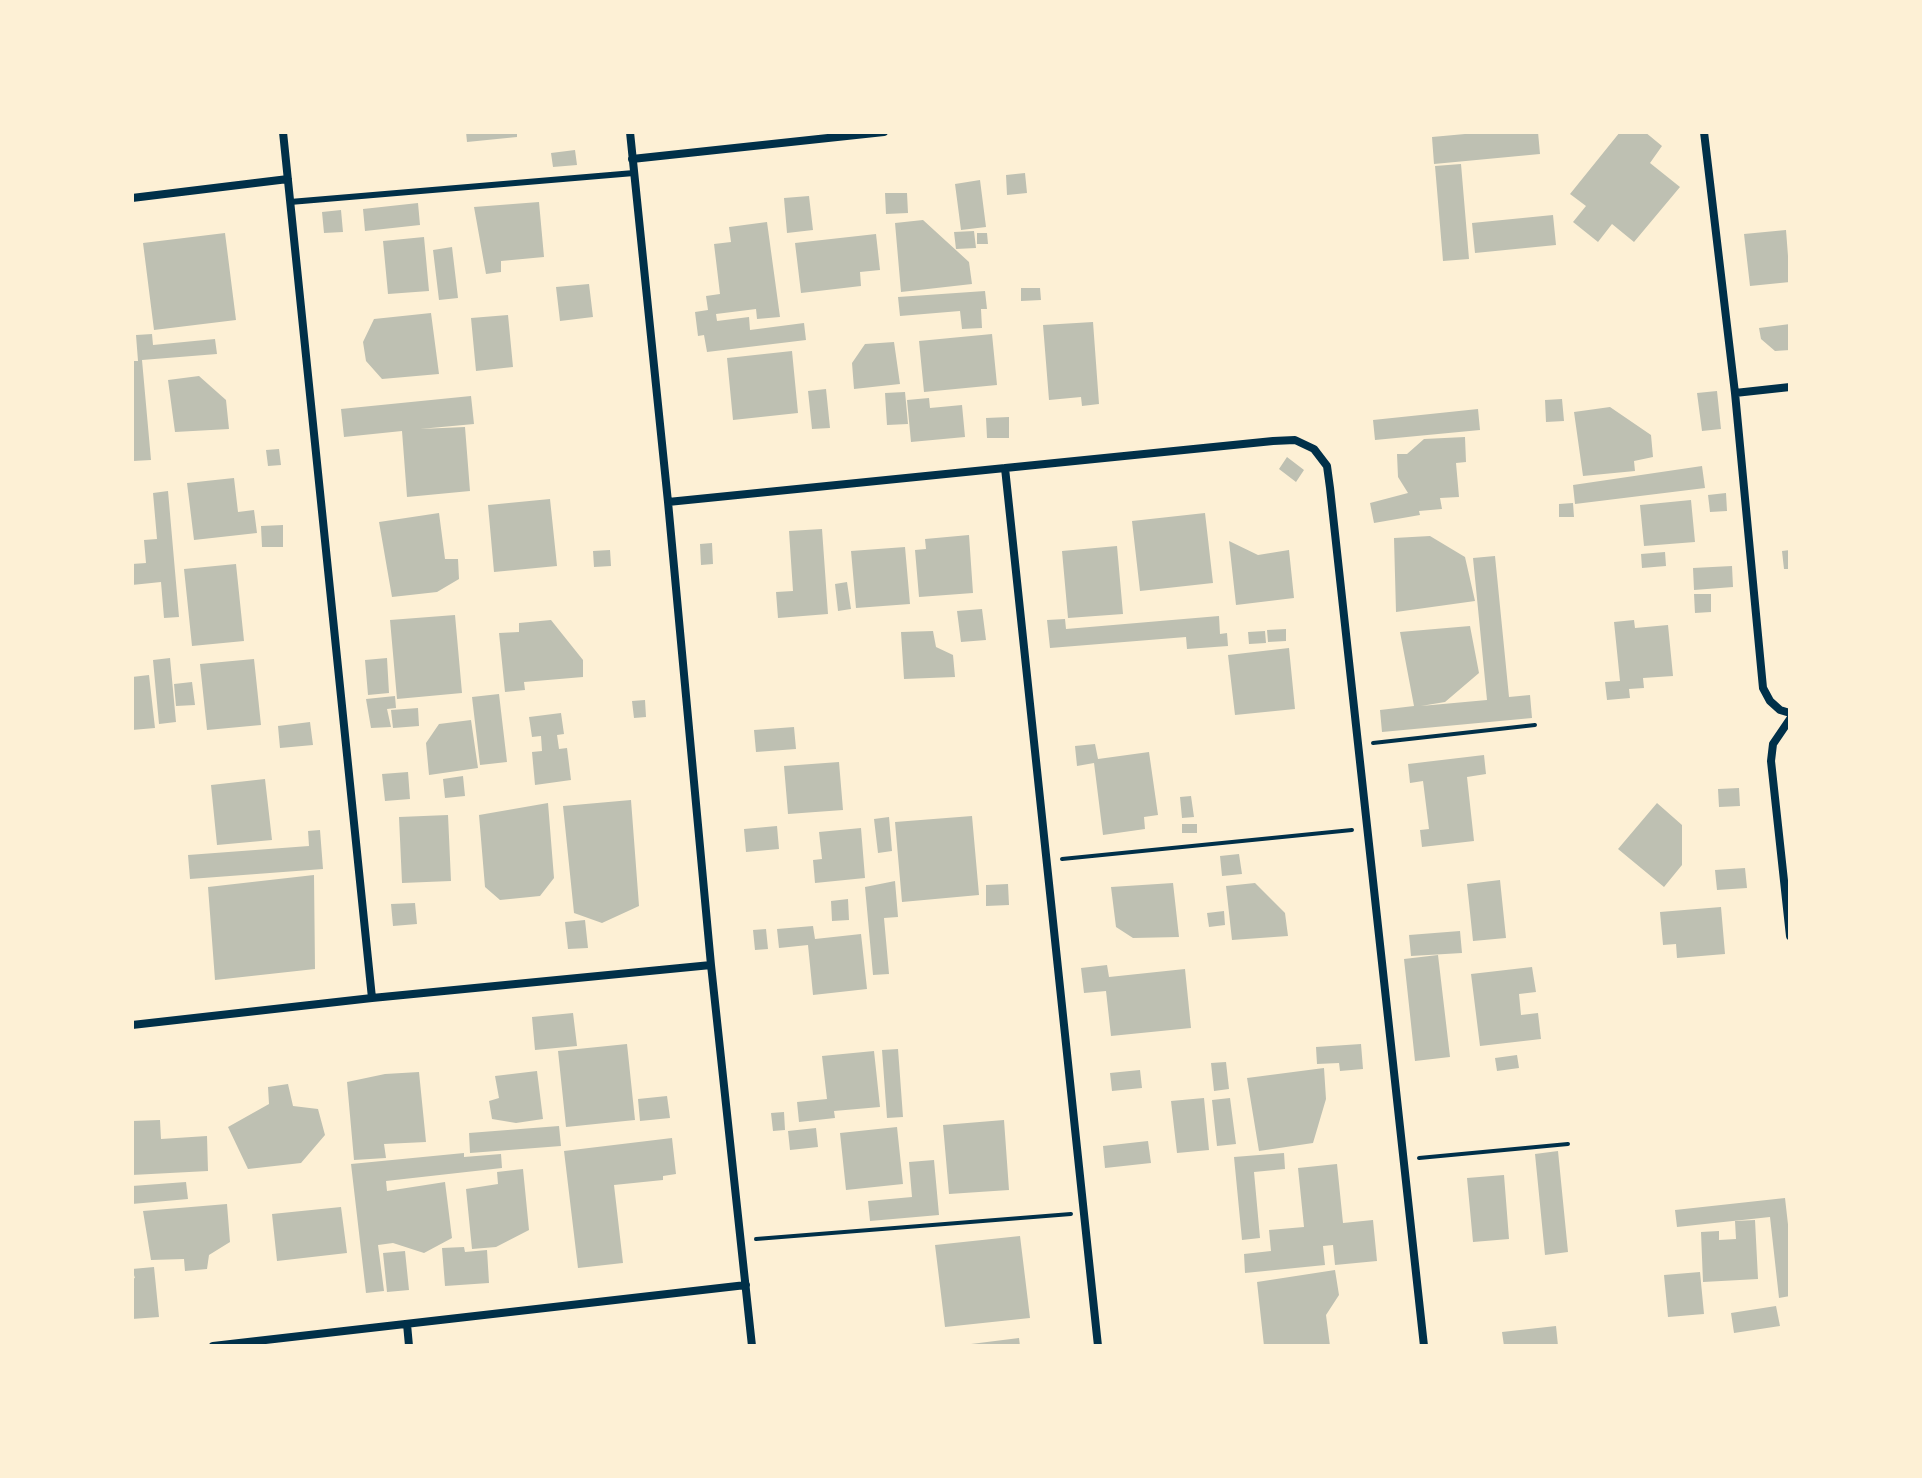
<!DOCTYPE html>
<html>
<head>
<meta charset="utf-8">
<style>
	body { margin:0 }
	#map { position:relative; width:1922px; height:1478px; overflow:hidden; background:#fdf0d5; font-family:"Source Sans 3",sans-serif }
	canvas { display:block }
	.frame { position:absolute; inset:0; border:134px solid #fdf0d5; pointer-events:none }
</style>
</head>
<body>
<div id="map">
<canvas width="1922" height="1478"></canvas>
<div class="frame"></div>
</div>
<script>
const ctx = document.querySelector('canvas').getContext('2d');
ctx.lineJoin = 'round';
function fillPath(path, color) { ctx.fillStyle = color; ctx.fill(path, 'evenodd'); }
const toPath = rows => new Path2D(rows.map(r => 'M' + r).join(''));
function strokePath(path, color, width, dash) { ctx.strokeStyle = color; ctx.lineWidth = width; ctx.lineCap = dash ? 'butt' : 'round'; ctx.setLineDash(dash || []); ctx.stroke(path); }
fillPath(toPath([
	[466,132,517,132,517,137,467,142],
	[1487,132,1538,132,1540,154,1434,164,1432,137],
	[1620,132,1645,132,1662,146,1650,163,1680,187,1634,242,1612,224,1598,242,1573,222,1586,206,1570,194],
	[575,150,577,165,553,167,551,153],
	[1461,164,1469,259,1443,261,1435,166],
	[1025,173,1027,193,1007,195,1006,175],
	[980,180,986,227,961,230,955,184],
	[885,193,907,193,908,213,886,214],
	[809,196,813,230,787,233,784,198],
	[539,202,544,257,501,261,501,272,486,274,474,207],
	[418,203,420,225,365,231,363,209],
	[341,210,343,232,324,233,322,212],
	[1553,215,1556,245,1475,253,1472,223],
	[923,220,969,262,972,284,901,292,895,223],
	[767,222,780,317,757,319,756,309,716,314,717,321,749,317,750,330,804,323,806,340,707,352,704,335,698,336,695,312,708,310,706,296,720,294,714,244,731,242,729,227],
	[1786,230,1790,282,1750,286,1744,234],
	[974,231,976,248,956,249,954,232],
	[225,233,236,320,154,330,143,243],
	[977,233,987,233,988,244,977,244],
	[876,234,880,270,860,272,861,286,801,293,795,243],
	[424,237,429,291,388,294,383,241],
	[452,247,458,298,439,300,433,250],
	[589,284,593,317,560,321,556,287],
	[1021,288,1040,288,1041,300,1021,301],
	[985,291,987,309,981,309,982,328,962,329,960,311,900,316,898,297],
	[431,313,439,374,382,379,366,361,363,342,374,319],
	[508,315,513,367,476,371,471,318],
	[1093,322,1099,404,1082,406,1081,397,1049,400,1043,325],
	[1790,324,1790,350,1775,351,1761,339,1759,328],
	[152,334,153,345,215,339,217,354,142,360,151,460,133,461,132,361,138,361,136,335],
	[992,334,997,385,924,392,919,341],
	[894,342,900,384,854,389,852,363,865,344],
	[792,351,798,413,733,420,727,358],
	[199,376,226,400,229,429,175,432,168,380],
	[826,389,830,428,812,429,808,391],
	[1717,391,1721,429,1702,431,1697,393],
	[905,392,908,424,887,425,885,393],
	[471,396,474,424,420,429,465,427,470,491,407,497,402,431,344,437,341,409],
	[929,398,930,408,962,405,965,437,911,442,907,400],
	[1562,399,1564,421,1546,422,1545,400],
	[1610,407,1651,435,1653,457,1634,461,1635,471,1583,476,1574,412],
	[1478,409,1480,430,1375,440,1373,420],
	[1009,417,1009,438,987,438,986,418],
	[1465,437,1466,462,1456,463,1459,497,1440,498,1442,509,1419,511,1420,515,1374,523,1370,503,1408,493,1398,477,1397,454,1407,454,1424,439],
	[279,449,281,465,268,466,266,450],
	[1287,457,1304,470,1296,482,1279,469],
	[1702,466,1705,488,1575,504,1573,485],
	[234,478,238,512,254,510,257,533,194,540,187,483],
	[168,491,179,617,164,618,161,582,132,585,132,564,146,563,144,540,157,539,153,493],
	[1726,493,1727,511,1710,512,1708,495],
	[550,499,557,566,494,572,488,505],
	[1691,500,1695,542,1644,546,1640,505],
	[1573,503,1574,517,1559,517,1559,504],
	[439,513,445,559,458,559,459,579,437,592,392,597,379,522],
	[1205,513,1213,583,1140,591,1132,521],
	[283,525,283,547,262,547,261,526],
	[822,529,828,614,778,618,776,592,793,591,789,531],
	[969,535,973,593,919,597,915,550,926,549,925,539],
	[1430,536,1465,557,1475,601,1396,612,1394,538],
	[1229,541,1258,555,1289,550,1294,598,1236,605],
	[712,543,713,564,701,565,700,544],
	[1117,546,1123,614,1068,618,1062,551],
	[905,547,910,604,856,608,851,551],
	[610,550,611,566,594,567,593,551],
	[1790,550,1790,569,1784,569,1782,551],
	[1665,552,1666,566,1642,568,1641,554],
	[1495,556,1509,697,1530,695,1532,718,1382,732,1380,710,1414,706,1400,632,1470,626,1479,673,1445,702,1421,706,1487,700,1473,558],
	[236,564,244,641,192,646,184,569],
	[1732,566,1733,587,1694,590,1693,568],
	[847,582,851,609,838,611,835,584],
	[1694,594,1711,594,1711,612,1695,613],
	[982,609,986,640,961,642,957,611],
	[455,615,462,693,397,699,390,620],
	[1219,616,1220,634,1227,633,1228,646,1187,649,1186,637,1050,648,1047,620,1065,619,1066,629],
	[551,620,583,660,583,677,524,682,525,690,505,692,499,633,519,632,519,623],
	[1634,620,1635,628,1668,625,1673,676,1643,678,1644,688,1629,689,1630,698,1607,700,1605,682,1620,681,1614,622],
	[1286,629,1286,641,1268,642,1267,630],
	[933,631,936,647,953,655,955,677,904,679,901,632],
	[1265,631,1266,643,1249,644,1248,632],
	[1289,648,1295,709,1235,715,1228,655],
	[170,658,176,722,159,724,153,660],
	[387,658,389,693,368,695,365,660],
	[254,659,261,725,207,730,200,664],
	[149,675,155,728,132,730,132,677],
	[192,682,195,705,176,706,174,684],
	[499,694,507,762,480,765,472,697],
	[395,696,396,708,387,709,391,727,371,728,366,699],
	[645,700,646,717,634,718,632,701],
	[418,708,419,726,393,728,391,710],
	[561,713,564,734,557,735,559,749,567,748,571,780,535,785,532,752,542,751,541,736,532,737,529,717],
	[471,720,478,768,429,775,426,743,439,724],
	[310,722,313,745,280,748,278,726],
	[794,727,796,749,756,752,754,730],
	[1095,744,1098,759,1149,752,1158,815,1144,817,1145,829,1103,835,1094,763,1077,766,1075,746],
	[1484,755,1486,774,1467,777,1474,841,1422,847,1420,830,1429,829,1423,781,1410,783,1408,764],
	[839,762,843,810,788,814,784,766],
	[408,772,410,799,385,801,382,774],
	[463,776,465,796,445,798,443,779],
	[265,779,272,840,217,845,211,785],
	[1739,788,1740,806,1719,807,1718,789],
	[1191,796,1194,817,1182,818,1180,797],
	[631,800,639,906,602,923,574,913,563,806],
	[548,803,554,878,540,896,500,900,485,887,479,815],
	[1657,803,1682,825,1682,865,1664,887,1618,849],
	[448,815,451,881,402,883,399,817],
	[972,816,979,895,902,902,895,822],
	[889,817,892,851,878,853,874,819],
	[1182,824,1197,824,1197,833,1182,833],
	[777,826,779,849,746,852,744,829],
	[861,828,865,878,815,883,813,860,822,859,819,832],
	[320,830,323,869,190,879,188,855,309,846,308,831],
	[1239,854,1242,874,1222,876,1220,856],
	[1745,868,1747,888,1717,890,1715,870],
	[314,875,315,969,215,980,208,887],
	[1500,880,1506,938,1473,941,1467,884],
	[895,881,898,917,884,918,889,974,873,975,865,887],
	[1173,883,1179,937,1133,938,1116,927,1111,887],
	[1255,883,1285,913,1288,936,1232,940,1226,886],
	[1008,884,1009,905,986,906,986,885],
	[848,899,849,920,832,921,831,901],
	[415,903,417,924,393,926,391,904],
	[1721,907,1725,954,1677,958,1676,944,1663,945,1660,912],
	[1224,911,1225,925,1209,927,1207,913],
	[585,920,588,948,568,949,565,922],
	[813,926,815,939,861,934,867,989,813,995,808,945,779,948,777,929],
	[766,929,768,949,755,950,753,930],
	[1460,931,1462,953,1411,956,1409,935],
	[1438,955,1450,1057,1415,1061,1404,959],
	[1107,965,1109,977,1185,969,1191,1028,1111,1036,1106,991,1084,993,1081,968],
	[1532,967,1536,992,1519,994,1521,1015,1538,1013,1541,1039,1480,1046,1471,974],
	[573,1013,577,1046,535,1050,532,1017],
	[627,1044,635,1120,566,1127,558,1051],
	[1361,1044,1363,1069,1340,1071,1339,1063,1317,1064,1316,1047],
	[898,1049,903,1117,887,1118,882,1050],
	[874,1051,880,1107,834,1111,835,1118,799,1122,797,1102,827,1099,822,1056],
	[1517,1055,1519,1068,1497,1071,1495,1058],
	[1226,1062,1229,1089,1214,1091,1211,1063],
	[1324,1068,1326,1099,1313,1143,1259,1151,1247,1078],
	[1140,1070,1142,1088,1112,1091,1110,1073],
	[537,1071,543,1119,516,1123,492,1119,489,1101,499,1098,495,1076],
	[419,1072,426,1142,384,1144,386,1158,354,1160,347,1082,385,1074],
	[288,1084,293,1106,318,1109,325,1135,301,1163,248,1169,228,1127,269,1104,268,1087],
	[667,1096,670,1118,640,1121,638,1099],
	[1204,1098,1209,1150,1177,1153,1171,1101],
	[1230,1098,1236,1144,1217,1146,1212,1100],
	[784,1112,785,1130,773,1131,771,1113],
	[160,1120,161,1139,207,1136,208,1171,132,1175,132,1121],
	[1004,1120,1009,1190,949,1194,943,1125],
	[559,1126,561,1146,470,1153,469,1133],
	[897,1127,903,1184,846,1190,840,1133],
	[816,1128,818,1147,790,1150,788,1131],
	[672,1138,676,1174,663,1176,663,1180,614,1185,623,1263,578,1268,564,1151],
	[1148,1141,1151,1163,1105,1168,1103,1146],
	[1558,1151,1568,1252,1545,1255,1535,1154],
	[464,1153,464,1157,501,1154,502,1168,386,1181,387,1191,445,1182,452,1238,424,1253,393,1243,378,1245,384,1291,366,1293,351,1164],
	[1284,1153,1285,1169,1254,1172,1260,1238,1242,1240,1234,1157],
	[934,1160,939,1215,870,1221,868,1201,912,1197,909,1162],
	[1337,1164,1343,1223,1373,1220,1377,1261,1335,1265,1333,1245,1323,1246,1325,1265,1245,1273,1244,1254,1271,1251,1269,1230,1304,1227,1298,1168],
	[523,1169,529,1230,496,1247,472,1249,466,1189,498,1184,497,1172],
	[1504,1175,1509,1239,1473,1242,1467,1178],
	[186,1182,188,1199,132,1204,132,1186],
	[1785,1198,1790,1242,1790,1296,1779,1298,1770,1217,1677,1227,1675,1210],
	[227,1204,230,1242,209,1255,207,1269,185,1271,184,1259,151,1260,143,1211],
	[341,1207,347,1253,277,1261,272,1214],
	[1755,1220,1758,1279,1703,1282,1701,1232,1719,1231,1719,1240,1736,1239,1735,1221],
	[1020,1236,1030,1318,945,1327,935,1245],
	[464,1247,465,1252,487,1250,489,1283,445,1286,442,1248],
	[405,1251,409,1290,387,1292,383,1253],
	[154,1267,159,1317,132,1319,132,1279,135,1278,132,1269],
	[1335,1270,1339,1295,1326,1315,1330,1346,1264,1346,1257,1282],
	[1700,1272,1704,1314,1668,1317,1664,1275],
	[1776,1306,1780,1326,1734,1333,1731,1313],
	[1556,1326,1558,1346,1504,1346,1502,1332],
	[1019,1338,1020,1346,971,1346,971,1344]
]), '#bec0b2');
strokePath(toPath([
	[1373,743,1535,725],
	[1062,859,1352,830],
	[1419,1158,1568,1144],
	[756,1239,1071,1214]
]), '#003049', 4);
strokePath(toPath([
	[290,202,634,173]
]), '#003049', 6);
strokePath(toPath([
	[283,132,372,998],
	[630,132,668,502,711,965,752,1346],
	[1704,132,1735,393,1763,688,1770,701,1780,710,1790,713],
	[632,159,884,132],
	[132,198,288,179],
	[1735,393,1790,387],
	[1005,468,1098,1346],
	[668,502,1273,441,1295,440,1314,449,1327,466,1330,488,1424,1346],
	[1790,719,1773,744,1771,761,1790,936],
	[132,1025,372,998,711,965],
	[407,1324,409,1346],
	[213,1346,746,1285]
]), '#003049', 8);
</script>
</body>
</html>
